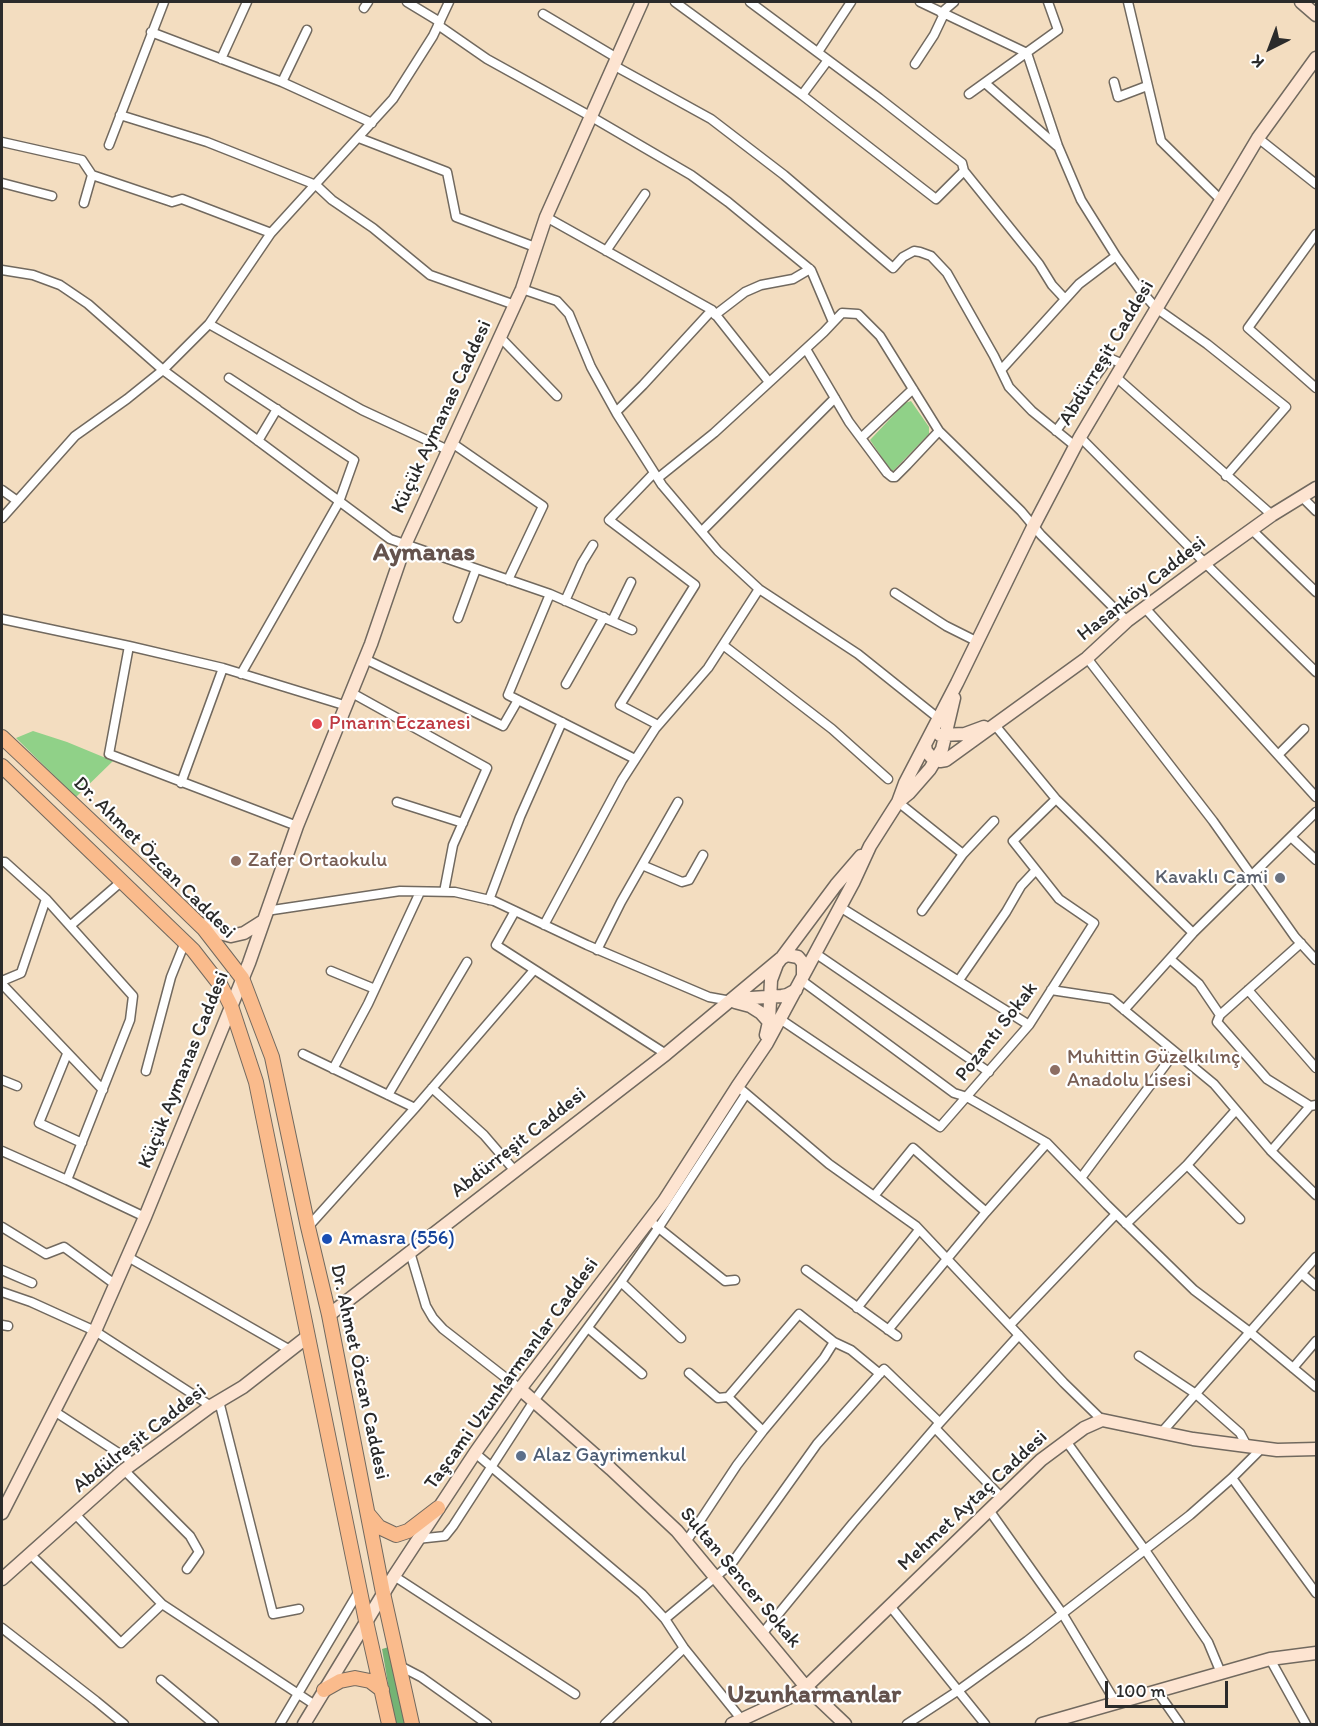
<!DOCTYPE html>
<html>
<head>
<meta charset="utf-8">
<style>
	body { margin:0 }
	#map { position:relative; width:1318px; height:1726px; overflow:hidden; background:#f3ddc0; font-family:Itim,sans-serif }
	canvas { display:block }
	.frame { position:absolute; inset:0; border:3px solid #2b2b2b; pointer-events:none }
	.north { position:absolute; left:1240px; top:18px; width:60px; height:60px; -webkit-text-stroke:4px #fff; paint-order:stroke; rotate:222deg; font-size:16px; font-weight:700; line-height:24px; text-align:center; color:#2b2b2b }
	.north::after { content:''; display:block; margin:auto; width:21px; height:27px; background:#2b2b2b; clip-path:polygon(50% 0,100% 100%,50% 72%,0 100%) }
	.scale { position:absolute; left:1105px; top:1681px; width:123px; height:27px; box-sizing:border-box; border:3px solid #2b2b2b; border-top:0; padding-left:8px; font-size:18px; line-height:21px; white-space:nowrap; color:#2b2b2b; -webkit-text-stroke:4px #fff; paint-order:stroke }
</style>
</head>
<body>
<div id="map">
<canvas width="1318" height="1726"></canvas>
<div class="frame"></div>
<div class="north">K</div>
<div class="scale">100 m</div>
</div>
<script>
const ctx = document.querySelector('canvas').getContext('2d');
ctx.lineJoin = 'round';
function fillPath(path, color) { ctx.fillStyle = color; ctx.fill(path, 'evenodd'); }
const toPath = rows => new Path2D(rows.map(r => 'M' + r).join(''));
function strokePath(path, color, width, dash) { ctx.strokeStyle = color; ctx.lineWidth = width; ctx.lineCap = dash ? 'butt' : 'round'; ctx.setLineDash(dash || []); ctx.stroke(path); }
function label(font, color, halo, rows, align = 'center') {
  ctx.font = font + ' Itim,sans-serif'; ctx.lineWidth = 4.5; ctx.setLineDash([]); ctx.textBaseline = 'middle'; ctx.strokeStyle = halo; ctx.fillStyle = color; for (const [text, x, y, turn = 0] of rows) {
    ctx.save(); ctx.translate(x, y); ctx.rotate((+turn || 0) * Math.PI / 180); ctx.textAlign = isNaN(turn) ? turn : align; if (halo) ctx.strokeText(text, 0, 0); ctx.fillText(text, 0, 0); ctx.restore();
  }
}
fillPath(toPath([
	[911,401,929,427,929,434,892,472,870,440,905,403],
	[33,731,67,742,113,761,76,797,16,738]
]), '#90d188');
fillPath(toPath([
	[389,1647,407,1724,395,1724,382,1649]
]), '#74b374');
const street = toPath([
	[407,2,440,22],
	[675,2,802,95,936,199,964,171],
	[750,2,879,98,962,163,964,171,1039,264,1052,285,1065,299],
	[920,2,1027,53,1058,146,1081,200,1116,256,1141,291,1156,308,1207,344,1286,407,1226,476],
	[1128,2,1161,141,1220,199],
	[364,8,368,2],
	[941,13,954,2],
	[543,14,617,58],
	[438,25,487,59,590,116,691,175,728,202,811,270,833,322],
	[151,32,282,82,372,123],
	[818,52,851,2],
	[221,59,247,2],
	[915,64,934,35,944,14],
	[613,65,711,119,784,175,893,268,903,257,914,251,920,252,931,256,947,273,994,356,1009,387,1032,411,1075,446],
	[282,82,307,30],
	[1114,82,1118,97,1147,86],
	[985,83,1057,146],
	[969,94,1058,30,1048,2],
	[802,95,828,60],
	[120,115,207,142,316,185,332,200,373,228,430,275,515,305],
	[359,138,447,172,456,217,535,247],
	[1258,138,1316,184],
	[2,142,82,160,92,175,172,202,182,199,271,233],
	[109,145,164,2],
	[2,183,52,196],
	[84,203,92,175],
	[546,217,712,310,769,382],
	[1316,234,1248,328,1316,388],
	[606,251,645,194],
	[2,270,33,275,60,285,88,304,163,370,390,539,550,594,632,630],
	[522,289,557,301,569,314,591,367,617,414,662,485,718,551,759,589,858,654,938,718],
	[715,315,745,292,761,285,793,279,810,269],
	[209,324,362,410,448,450],
	[500,337,557,396],
	[806,349,849,422,887,473,892,477,895,477,907,465,939,431],
	[1001,370,1079,284,1116,256],
	[1116,377,1272,515],
	[229,378,354,460,339,502,241,674],
	[616,412,643,385,712,310],
	[1056,431,1109,358,1123,364],
	[1080,437,1205,563,1316,672],
	[861,438,913,389],
	[258,441,277,409],
	[452,443,543,506,508,580],
	[654,473,609,520,695,585,620,705,658,725],
	[658,478,714,433,824,332,842,313,858,314,880,336,939,431,1021,511,1041,535,1127,621],
	[2,490,16,500],
	[1301,496,1316,511],
	[2,518,75,436,127,399,163,370,209,324,271,233,393,99,433,36,449,2],
	[1252,530,1316,592],
	[702,531,835,398],
	[895,593,946,626,976,641],
	[550,594,508,695,635,759],
	[565,601,582,563,593,545],
	[1145,608,1316,797],
	[458,618,476,569],
	[2,619,129,646,223,668,347,706],
	[612,621,631,582],
	[723,645,832,729,888,779],
	[129,646,109,754,297,826],
	[1087,658,1213,821,1295,937,1316,960],
	[365,659,503,726,518,700],
	[566,684,604,617],
	[352,693,487,768,453,845,444,892],
	[994,724,1056,799,1193,933],
	[1278,755,1304,729],
	[181,783,223,668],
	[397,802,463,823],
	[898,802,963,854],
	[1291,837,1316,860],
	[2,862,5,862,46,899,133,996,130,1020,67,1180],
	[642,865,682,882,689,880,703,855],
	[489,900,520,817,562,722],
	[840,907,1029,1025],
	[266,911,400,891,455,892,494,901,587,945,709,997,731,1001],
	[515,911,496,945,666,1054],
	[922,911,963,854,994,821],
	[544,925,622,780,655,729,708,668,759,589],
	[70,926,122,881],
	[597,950,621,902,678,802],
	[815,953,989,1072],
	[1170,959,1199,984,1220,1015,1301,943],
	[331,971,375,989],
	[801,980,954,1093,967,1097,1047,1143,1107,1205,1194,1290,1251,1333,1316,1387],
	[959,980,1006,912,1021,886,1036,870],
	[2,981,21,973,46,899],
	[2,984,103,1090],
	[1051,990,1111,999,1214,1084,1271,1151,1316,1195],
	[1248,990,1316,1068],
	[1124,1010,1193,933,1316,812],
	[1220,1015,1217,1022,1267,1079,1310,1106,1316,1105],
	[780,1019,940,1127,1029,1025,1094,923,1059,899,1013,841,1056,799],
	[67,1054,39,1123,82,1143],
	[303,1054,415,1108],
	[333,1069,368,1004,420,892],
	[146,1071,171,977,185,942],
	[2,1080,17,1086],
	[432,1088,484,1135,515,1171],
	[743,1091,829,1164,916,1226,1064,1383,1102,1420],
	[388,1095,467,962],
	[2,1151,67,1180,145,1217],
	[1271,1151,1310,1106],
	[1187,1165,1240,1219],
	[1081,1178,1175,1052],
	[874,1196,913,1148,986,1212],
	[1126,1224,1187,1165,1236,1110],
	[655,1225,725,1281,735,1280],
	[2,1227,46,1254,64,1247,116,1285],
	[308,1227,415,1108,534,970],
	[410,1252,426,1306,433,1318,443,1329,520,1389],
	[128,1257,290,1350],
	[2,1270,32,1283],
	[806,1270,897,1336],
	[1302,1274,1316,1286],
	[621,1282,681,1338],
	[2,1292,31,1302,95,1331,211,1406],
	[857,1308,919,1230],
	[2,1325,8,1326],
	[1010,1325,1116,1214],
	[588,1328,642,1374],
	[888,1330,986,1212,1047,1143],
	[1139,1356,1196,1394,1240,1433,1247,1446],
	[1293,1368,1316,1341],
	[689,1373,718,1398,728,1397],
	[219,1401,273,1614,299,1609],
	[54,1411,134,1463],
	[935,1428,1002,1498],
	[763,1431,728,1397,799,1314,834,1342,851,1350,880,1374],
	[1162,1432,1316,1257],
	[1066,1441,1145,1550,1208,1642,1221,1673],
	[475,1453,642,1594,665,1619,684,1648,742,1720],
	[124,1470,190,1536,199,1552,187,1569],
	[1232,1478,1316,1593],
	[989,1510,1062,1613,1116,1703],
	[75,1514,162,1604,315,1705],
	[417,1539,445,1536,453,1526,534,1401,621,1282,659,1227,746,1094],
	[686,1542,737,1465,763,1431,824,1358,834,1342],
	[30,1554,121,1643,162,1604],
	[394,1576,575,1694],
	[890,1606,985,1724],
	[665,1619,732,1563,817,1444,884,1369,939,1422],
	[2,1628,96,1701,124,1724],
	[762,1634,853,1523,935,1428,1019,1335],
	[1270,1659,1306,1724],
	[398,1665,421,1677,487,1724],
	[161,1680,214,1724],
	[1157,1691,1180,1724],
	[280,1724,359,1591],
	[605,1724,684,1648],
	[907,1724,959,1690,1027,1641,1190,1515,1232,1478,1262,1448]
]);
const secondary = toPath([
	[1301,2,1316,15],
	[940,735,965,734,984,727],
	[925,745,926,751,933,759,940,761,946,760,1087,658,1127,621,1205,563,1272,515,1316,488],
	[898,802,909,793,930,769,942,749,954,698],
	[199,923,216,932,231,936,244,933,263,921],
	[732,1001,751,998,782,996,787,995,796,990],
	[735,1002,750,1006,761,1013,769,1022],
	[766,1035,769,1022,771,980,777,964,836,885,861,856],
	[329,1315,666,1054,780,959,787,955,798,957,803,963,803,975],
	[520,1389,611,1469,677,1531,806,1687,845,1724],
	[2,1513,95,1331,145,1217,249,963,297,826,371,644,405,545,522,289,546,217,642,2],
	[2,1579,124,1470,211,1406,243,1387,307,1337],
	[304,1724,394,1576,475,1453,520,1389,664,1201,737,1087,767,1043,853,883,870,846,898,802,905,783,957,683,1034,525,1080,437,1258,138,1316,58],
	[732,1724,788,1698,806,1687,1041,1460,1084,1428,1102,1420,1193,1439,1277,1450,1316,1449],
	[1042,1724,1270,1659,1316,1653]
]);
const primary = toPath([
	[2,737,146,873,204,929,242,978,272,1057,308,1227,329,1315,383,1593,412,1724],
	[2,766,193,950,221,986,231,1006,256,1082,366,1621,389,1724],
	[369,1515,379,1527,396,1535,408,1531,438,1508],
	[324,1690,340,1681,355,1678,370,1681,382,1690]
]);
strokePath(street, '#71695f', 11);
strokePath(secondary, '#71695f', 15);
strokePath(primary, '#71695f', 16);
strokePath(street, '#fff', 8);
strokePath(secondary, '#fde4d1', 12);
strokePath(primary, '#fabb8c', 14);
for (const [x, y, r, color] of [
	[317,724,6,"#e0444e"],
	[236,861,6,"#8d6e63"],
	[1280,878,6,"#6b7280"],
	[1055,1070,6,"#8d6e63"],
	[327,1239,6,"#1a4fb4"],
	[521,1456,6,"#5c6f8a"]
]) { const dot = new Path2D(); dot.arc(x, y, r, 0, 2 * Math.PI); ctx.fillStyle = color; ctx.fill(dot); strokePath(dot, '#fff', 2); }
label('20px', '#2b2b2b', '#fff', [
	["Abdürreşit Caddesi",1107,353,-59],
	["Küçük Aymanas Caddesi",442,417,-65],
	["Hasanköy Caddesi",1142,589,-38],
	["Dr. Ahmet Özcan Caddesi",154,858,45],
	["Pozantı Sokak",997,1032,-52],
	["Küçük Aymanas Caddesi",184,1070,-68],
	["Abdürreşit Caddesi",519,1143,-38],
	["Dr. Ahmet Özcan Caddesi",359,1372,78],
	["Taşcami Uzunharmanlar Caddesi",512,1374,-54],
	["Abdülreşit Caddesi",140,1439,-38],
	["Mehmet Aytaç Caddesi",973,1501,-43],
	["Sultan Sencer Sokak",740,1578,50]
]);
label('20px', '#be3a42', '#fff', [
	["Pınarın Eczanesi",329,724]
], 'left');
label('20px', '#785e54', '#fff', [
	["Zafer Ortaokulu",248,861],
	["Muhittin Güzelkılınç",1067,1058],
	["Anadolu Lisesi",1067,1081]
], 'left');
label('20px', '#5b616d', '#fff', [
	["Kavaklı Cami",1268,878]
], 'right');
label('20px', '#164399', '#fff', [
	["Amasra (556)",339,1239]
], 'left');
label('20px', '#4e5e75', '#fff', [
	["Alaz Gayrimenkul",533,1456]
], 'left');
label('bold 26px', '#64524d', '#fff', [
	["Aymanas",424,553],
	["Uzunharmanlar",814,1695]
]);
</script>
</body>
</html>
